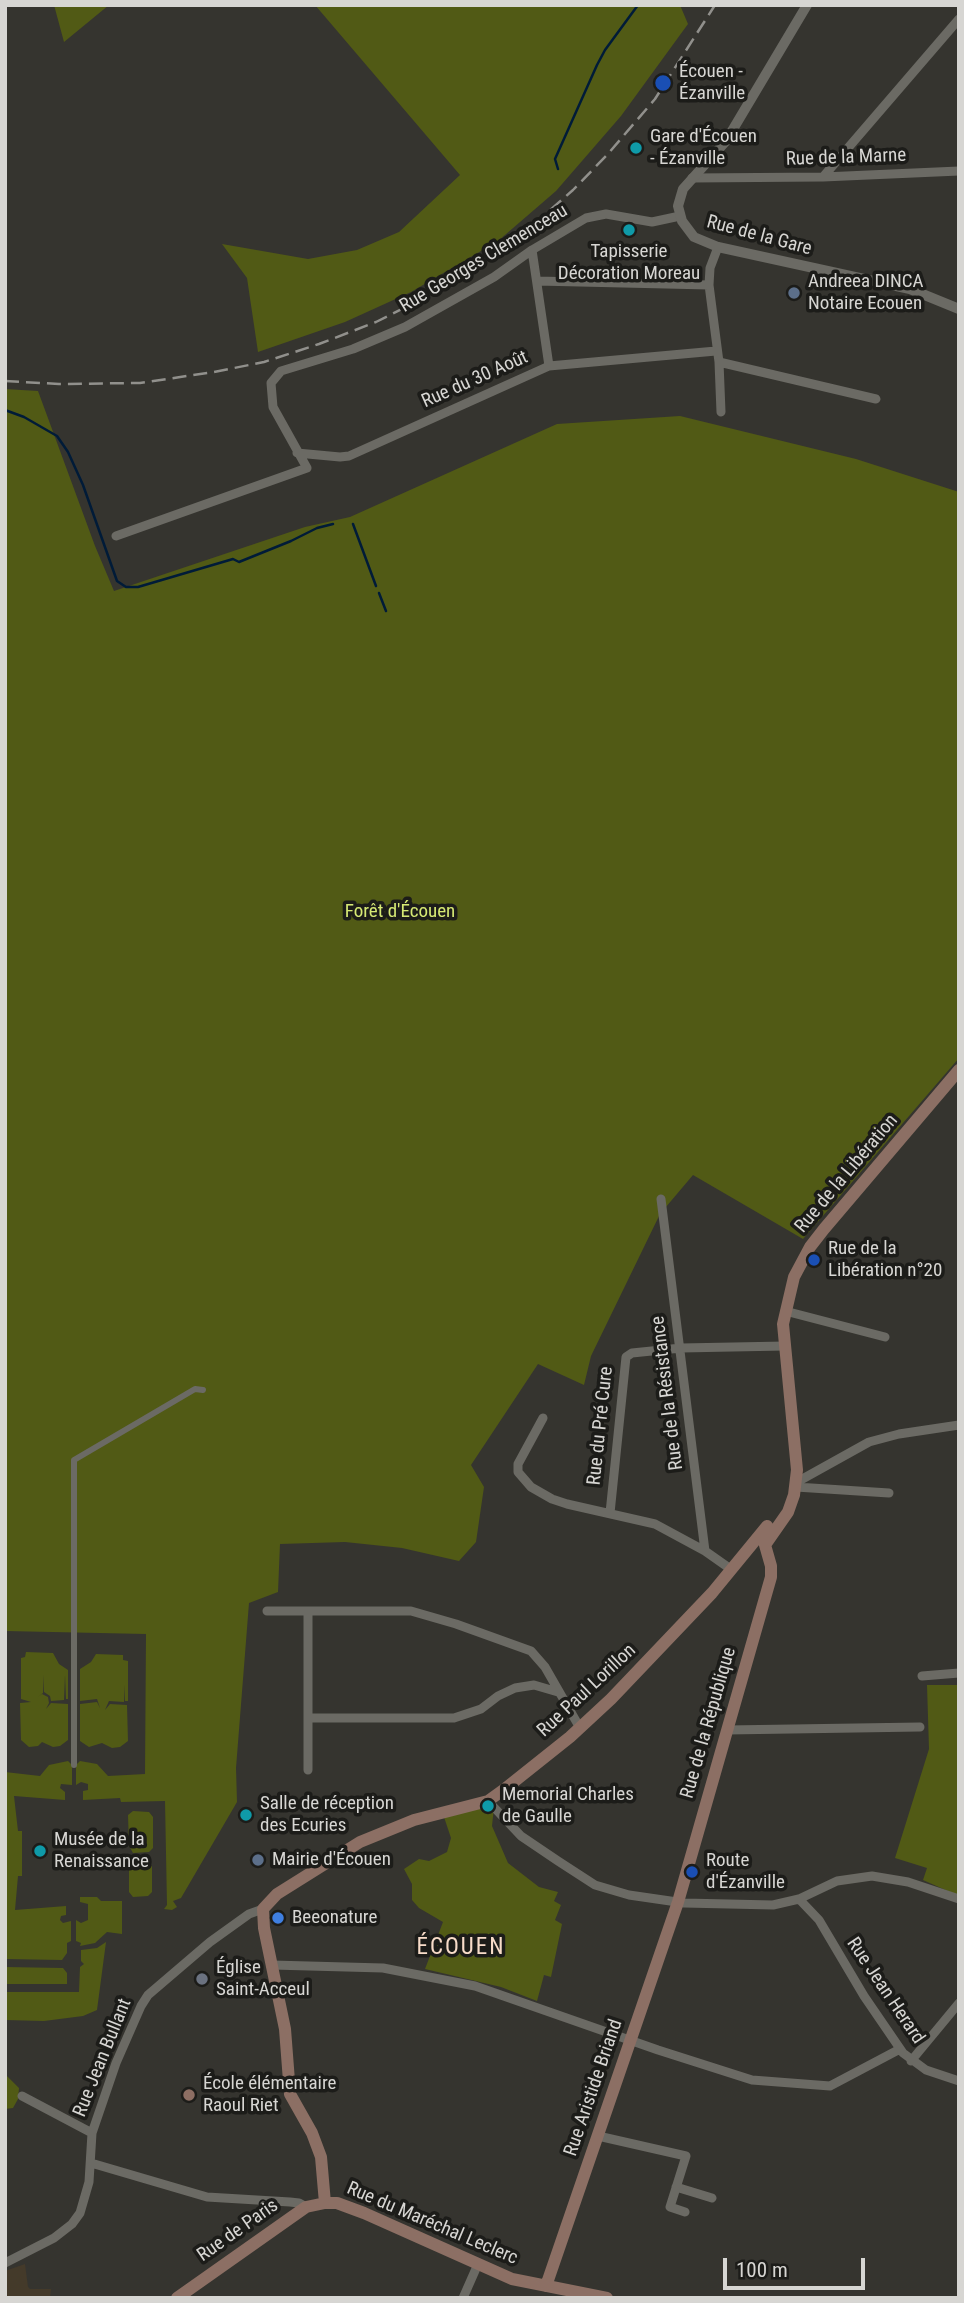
<!DOCTYPE html>
<html>
<head>
<meta charset="utf-8">
<style>
	body { margin:0 }
	#map { position:relative; width:964px; height:2303px; overflow:hidden; background:#35342f; font-family:"Roboto Condensed",sans-serif }
	canvas { display:block }
	.frame { position:absolute; inset:0; border:7px solid #d7d6d3; pointer-events:none }
	.scale { position:absolute; left:723px; top:2258px; width:142px; height:32px; box-sizing:border-box; border:4px solid #d7d6d3; border-top:0; padding-left:9px; font-size:21px; line-height:24px; white-space:nowrap; color:#d7d6d3; -webkit-text-stroke:5px #1c1c19; paint-order:stroke }
</style>
</head>
<body>
<div id="map">
<canvas width="964" height="2303"></canvas>
<div class="frame"></div>
<div class="scale">100 m</div>
</div>
<script>
const ctx = document.querySelector('canvas').getContext('2d');
ctx.lineJoin = 'round';
function fillPath(path, color) { ctx.fillStyle = color; ctx.fill(path, 'evenodd'); }
const toPath = rows => new Path2D(rows.map(r => 'M' + r).join(''));
function strokePath(path, color, width, dash) { ctx.strokeStyle = color; ctx.lineWidth = width; ctx.lineCap = dash ? 'butt' : 'round'; ctx.setLineDash(dash || []); ctx.stroke(path); }
function label(font, color, halo, rows, align = 'center') {
  ctx.font = font + ' "Roboto Condensed",sans-serif'; ctx.lineWidth = 7; ctx.setLineDash([]); ctx.textBaseline = 'middle'; ctx.strokeStyle = halo; ctx.fillStyle = color; for (const [text, x, y, turn = 0] of rows) {
    ctx.save(); ctx.translate(x, y); ctx.rotate((+turn || 0) * Math.PI / 180); ctx.textAlign = isNaN(turn) ? turn : align; if (halo) ctx.strokeText(text, 0, 0); ctx.fillText(text, 0, 0); ctx.restore();
  }
}
fillPath(toPath([
	[25,2264,28,2287,30,2289,51,2289,50,2298,5,2298,5,2271]
]), '#443a2a');
fillPath(toPath([
	[54,5,109,5,64,42],
	[315,5,680,5,688,24,621,116,556,191,498,241,411,292,345,322,258,352,247,278,222,244,308,259,357,250,399,232,460,175],
	[5,389,38,391,95,546,114,591,305,527,350,517,557,424,680,416,856,459,959,492,959,1058,803,1239,693,1175,660,1214,591,1356,584,1385,538,1364,471,1465,484,1487,476,1542,459,1561,402,1548,345,1542,280,1544,278,1592,249,1603,236,1768,237,1802,181,1898,173,1901,177,1907,172,1910,164,1909,167,1905,165,1801,121,1802,120,1798,83,1800,83,1791,88,1790,88,1784,81,1782,76,1785,76,1765,80,1761,97,1764,108,1776,145,1774,146,1634,5,1631],
	[26,1652,53,1653,59,1664,68,1670,68,1699,66,1699,65,1675,64,1700,51,1701,50,1696,44,1692,44,1675,43,1693,38,1697,42,1694,48,1697,49,1703,46,1709,51,1703,68,1704,68,1740,60,1746,53,1747,42,1742,38,1746,29,1747,21,1740,20,1703,31,1702,21,1699,21,1658,25,1657],
	[96,1654,123,1655,123,1660,128,1661,128,1701,125,1701,125,1685,124,1702,109,1701,105,1710,110,1704,127,1705,128,1741,120,1747,112,1748,102,1743,89,1747,80,1741,80,1704,97,1702,100,1708,97,1699,80,1701,80,1669,91,1662],
	[927,1685,959,1685,959,1896,923,1880,927,1868,895,1858,929,1749],
	[68,1761,72,1765,72,1785,61,1784,60,1788,65,1792,65,1800,14,1796,18,1831,22,1831,22,1876,18,1876,15,1910,66,1906,66,1915,61,1916,60,1920,63,1923,71,1921,71,1941,67,1943,67,1953,62,1960,5,1959,5,1772,40,1776,49,1765],
	[478,1804,494,1807,492,1826,508,1863,539,1887,558,1892,554,1901,561,1905,555,1920,562,1924,551,1977,544,1975,537,2001,501,1987,425,1969,443,1922,419,1908,412,1900,412,1884,404,1869,419,1859,429,1861,447,1852,451,1838,444,1817],
	[133,1811,149,1812,153,1817,153,1848,149,1852,133,1853,129,1846,128,1815],
	[133,1861,149,1862,152,1867,152,1892,148,1896,133,1897,129,1892,129,1864],
	[80,1897,97,1897,101,1901,122,1901,122,1934,107,1932,95,1943,80,1946,81,1943,76,1941,76,1920,81,1923,88,1920,88,1904,80,1902],
	[106,1942,97,2010,83,2016,44,2021,5,2020,5,1992,79,1992,80,1967,84,1964,81,1961,81,1950,97,1948],
	[5,1967,63,1968,67,1973,67,1984,5,1984],
	[5,2074,19,2088,18,2099,13,2108,5,2109]
]), '#515a15');
strokePath(toPath([
	[558,169,555,159,597,65,605,50,638,5],
	[5,410,24,417,57,436,68,452,83,485,117,581,126,587,138,587,233,559,239,562,291,541,317,528,333,524],
	[353,524,376,586],
	[379,593,386,611]
]), '#001b38', 2.5);
strokePath(toPath([
	[74,1765,74,1460,195,1389,203,1390]
]), '#6b6a64', 6);
strokePath(toPath([
	[823,177,959,19],
	[692,178,823,177,959,171],
	[718,247,710,268,709,285,719,362,721,412],
	[532,250,549,366],
	[537,281,709,285],
	[719,362,876,399],
	[297,453,340,457,349,456,549,366,716,351],
	[116,536,307,468,273,407,271,383,281,371,353,349,405,327,494,277,532,250,586,218,606,214,652,222,680,216],
	[661,1199,705,1551,732,1570],
	[785,1311,885,1337],
	[543,1418,518,1464,518,1472,531,1487,552,1499,567,1504,655,1524,705,1551],
	[797,1482,869,1442,899,1434,959,1425],
	[796,1487,889,1493],
	[610,1513,626,1357,632,1353,681,1348,785,1346],
	[267,1611,411,1611,456,1624,531,1651,545,1667,580,1728],
	[308,1611,308,1770],
	[922,1676,959,1673],
	[308,1718,454,1718,481,1709,498,1696,515,1688,534,1685,558,1692],
	[727,1730,920,1727],
	[488,1801,521,1836,558,1861,595,1885,629,1895,684,1903,773,1905,799,1899,837,1881,872,1876,908,1882,959,1899],
	[799,1899,819,1920,864,1996,903,2053,926,2070,959,2081],
	[272,1965,383,1968,475,1986,658,2050,752,2080,830,2086,900,2049],
	[911,2061,959,2003],
	[22,2096,92,2133],
	[598,2136,686,2156,670,2207,685,2212],
	[91,2163,207,2197,290,2202,299,2203,306,2207],
	[676,2187,712,2198],
	[5,2263,54,2238,72,2224,80,2213,89,2182,92,2133,116,2063,141,2006,148,1995,210,1942,249,1914,263,1909],
	[463,2298,478,2264]
]), '#6b6a64', 9);
strokePath(toPath([
	[807,5,726,141,683,189,678,206,682,221,694,237,718,247,887,284,910,289,959,309]
]), '#6b6a64', 10);
strokePath(toPath([
	[325,2203,321,2157,312,2133,290,2094,285,2029,264,1928,263,1909,277,1894,360,1842,414,1820,488,1801,506,1788,570,1737,611,1699,712,1593,767,1526],
	[546,2286,678,1902,771,1577,771,1566,765,1545,788,1512,794,1495,797,1470,783,1324,794,1277,810,1247,824,1229,959,1070],
	[177,2298,306,2207,325,2203,337,2203,364,2213,512,2279,607,2298]
]), '#8c6f64', 12);
strokePath(toPath([
	[5,381,59,384,140,383,214,372,264,362,319,344,376,322,408,306,483,261,532,226,573,190,607,155,655,99,715,5]
]), '#91908c', 2.5, [14, 7]);
for (const [x, y, r, color] of [
	[663,83,9,"#1a4fb4"],
	[636,148,7,"#0f9aa8"],
	[629,230,7,"#0f9aa8"],
	[794,293,7,"#5c6f8a"],
	[814,1260,7,"#1a4fb4"],
	[488,1806,7,"#0f9aa8"],
	[246,1815,7,"#0f9aa8"],
	[40,1851,7,"#0f9aa8"],
	[258,1860,7,"#5c6f8a"],
	[692,1872,7,"#1a4fb4"],
	[278,1918,7,"#3f7fe0"],
	[202,1979,7,"#6b7280"],
	[189,2095,7,"#8d6e63"]
]) { const dot = new Path2D(); dot.arc(x, y, r, 0, 2 * Math.PI); ctx.fillStyle = color; ctx.fill(dot); strokePath(dot, '#1c1c19', 2.5); }
label('19px', '#d7d6d3', '#1c1c19', [
	["Écouen -",679,72],
	["Ézanville",679,94],
	["Gare d'Écouen",650,137],
	["- Ézanville",650,159],
	["Tapisserie",629,252,"center"],
	["Décoration Moreau",629,274,"center"],
	["Andreea DINCA",808,282],
	["Notaire Ecouen",808,304],
	["Rue de la",828,1249],
	["Libération n°20",828,1271],
	["Memorial Charles",502,1795],
	["de Gaulle",502,1817],
	["Salle de réception",260,1804],
	["des Ecuries",260,1826],
	["Musée de la",54,1840],
	["Renaissance",54,1862],
	["Mairie d'Écouen",272,1860],
	["Route",706,1861],
	["d'Ézanville",706,1883],
	["Beeonature",292,1918],
	["Église",216,1968],
	["Saint-Acceul",216,1990],
	["École élémentaire",203,2084],
	["Raoul Riet",203,2106]
], 'left');
label('19px', '#d7d6d3', '#1c1c19', [
	["Rue de la Marne",846,158,-2],
	["Rue de la Gare",759,236,15],
	["Rue Georges Clemenceau",484,259,-31],
	["Rue du 30 Août",475,380,-24],
	["Rue de la Libération",847,1174,-50],
	["Rue de la Résistance",668,1393,-97],
	["Rue du Pré Cure",601,1426,-84],
	["Rue Paul Lorillon",587,1691,-43],
	["Rue de la République",709,1723,-74],
	["Rue Jean Herard",885,1991,56],
	["Rue Jean Bullant",103,2058,-68],
	["Rue Aristide Briand",594,2088,-71],
	["Rue du Maréchal Leclerc",432,2224,23],
	["Rue de Paris",238,2231,-35]
]);
label('19px', '#d6e974', '#1c1c19', [
	["Forêt d'Écouen",400,912]
]);
ctx.letterSpacing = '2px';
label('23px', '#f8dcc9', '#1c1c19', [
	["ÉCOUEN",461,1948]
]);
ctx.letterSpacing = '0px';
</script>
</body>
</html>
